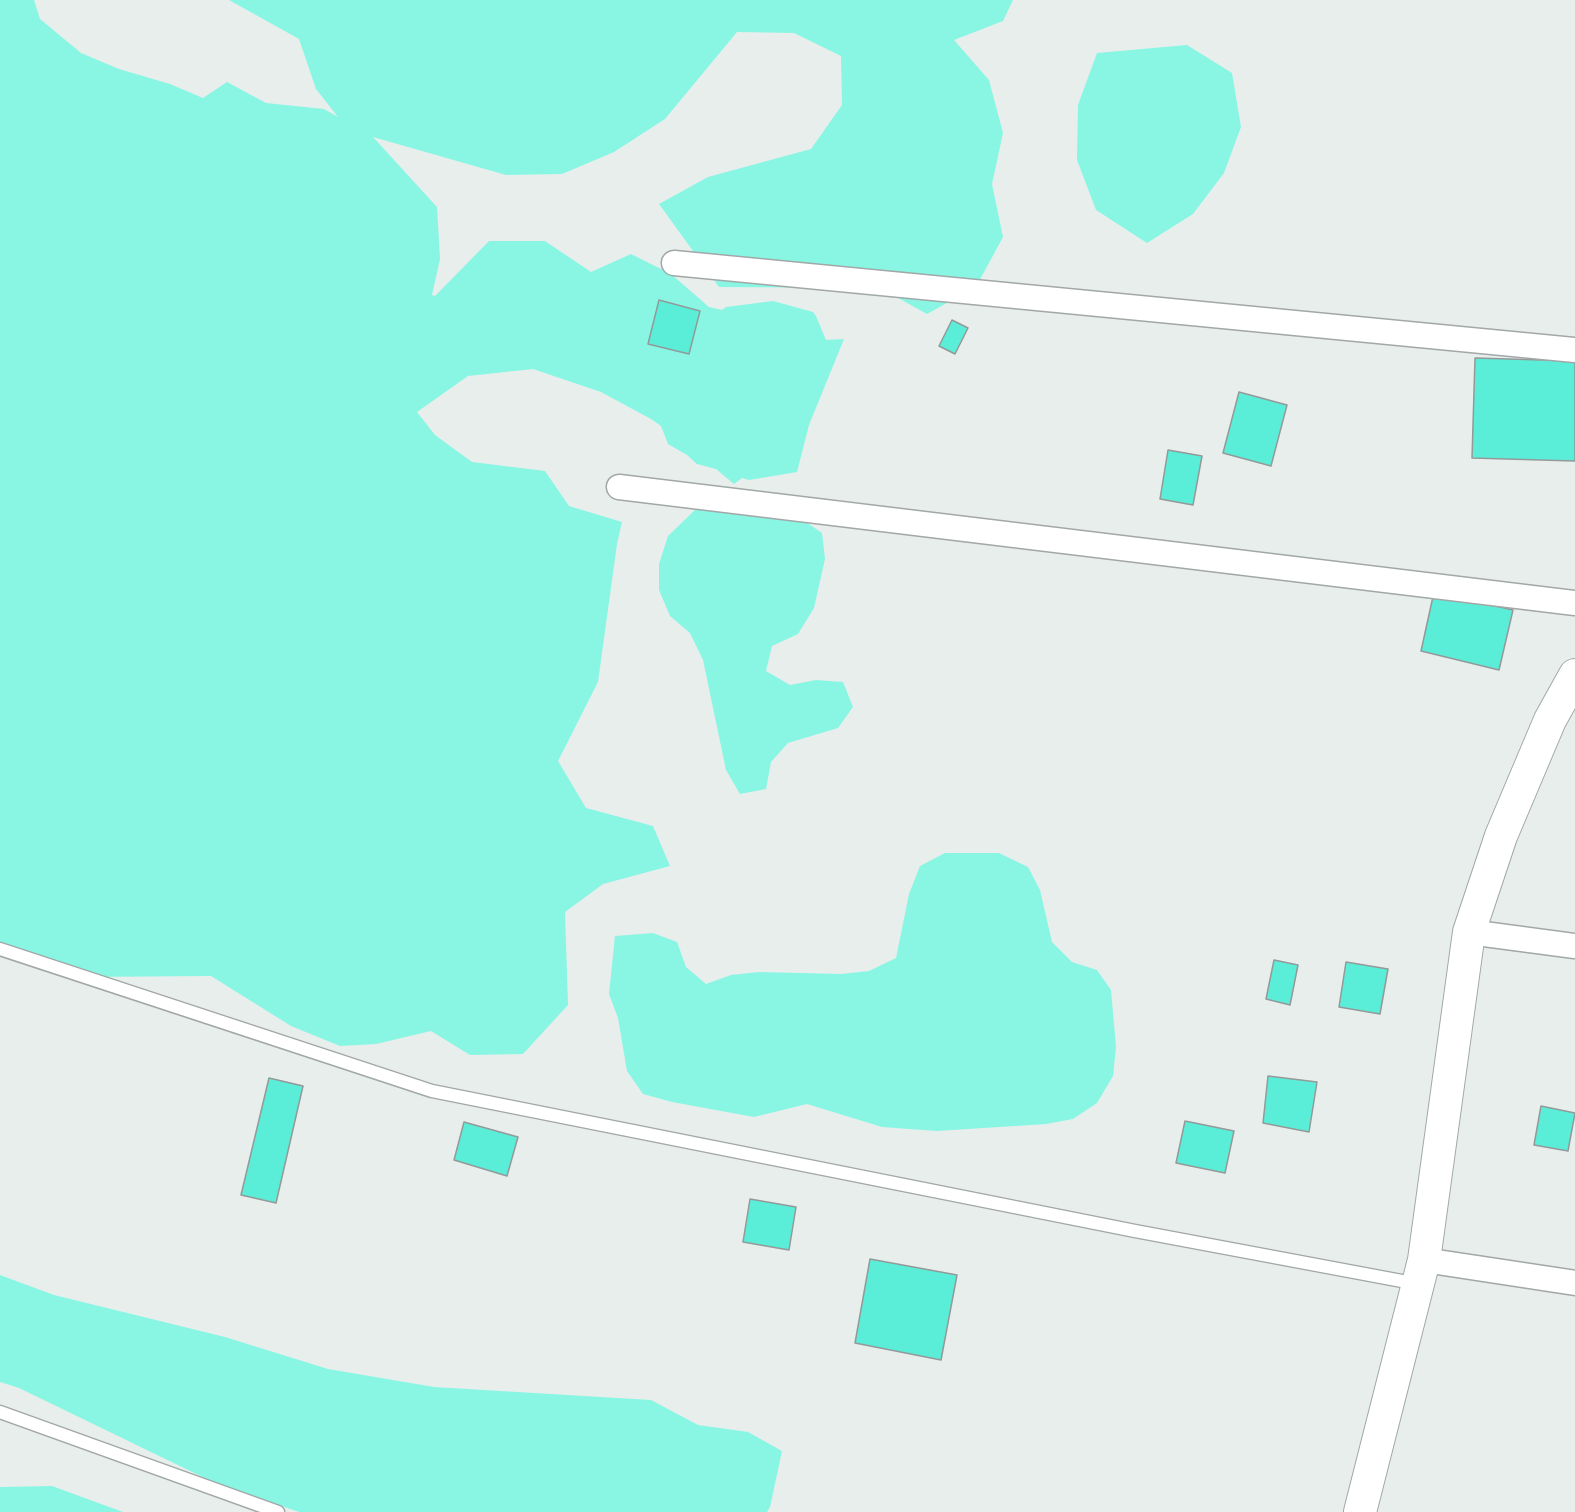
<!DOCTYPE html>
<html>
<head>
<meta charset="utf-8">
<style>
	body { margin:0 }
	canvas { display:block; background:#e7eeec }
</style>
</head>
<body>
<canvas width="1575" height="1512"></canvas>
<script>
const ctx = document.querySelector('canvas').getContext('2d');
ctx.lineJoin = 'round';
function fillPath(path, color) { ctx.fillStyle = color; ctx.fill(path, 'evenodd'); }
const toPath = rows => new Path2D(rows.map(r => 'M' + r).join(''));
function strokePath(path, color, width, dash) { ctx.strokeStyle = color; ctx.lineWidth = width; ctx.lineCap = dash ? 'butt' : 'round'; ctx.setLineDash(dash || []); ctx.stroke(path); }
fillPath(toPath([
	[0,0,34,0,40,19,81,53,119,69,170,84,203,98,227,82,266,103,324,109,338,117,316,89,299,39,229,0,1013,0,1003,21,954,40,989,80,1003,133,992,184,1003,237,976,287,927,314,880,288,719,287,659,204,708,177,811,149,842,105,841,56,794,33,737,32,665,119,614,152,562,174,506,175,373,137,437,207,440,259,432,295,435,296,489,241,545,241,591,272,631,254,671,274,709,307,722,310,726,307,773,301,813,312,816,316,826,340,844,339,809,425,797,472,749,480,742,478,734,484,716,469,697,464,687,455,668,444,661,426,651,419,601,392,533,369,468,376,417,412,435,435,472,462,545,471,569,506,622,522,617,544,598,682,558,761,586,808,653,826,670,866,603,884,565,912,568,1005,523,1054,470,1055,431,1031,376,1044,340,1046,291,1026,211,976,80,977,0,950],
	[1187,45,1232,73,1241,127,1224,173,1193,214,1147,243,1096,210,1077,160,1078,105,1097,53],
	[697,508,800,518,822,533,825,559,814,608,798,634,772,646,766,671,790,685,816,680,843,682,853,707,838,728,788,743,771,762,766,789,740,794,726,770,703,660,690,633,670,616,659,590,659,564,668,536],
	[945,853,999,853,1028,867,1040,890,1052,942,1072,962,1097,970,1111,990,1116,1047,1113,1076,1097,1103,1073,1119,1046,1124,937,1131,882,1127,807,1104,754,1117,672,1102,643,1094,627,1071,618,1018,609,994,615,936,653,933,677,942,686,967,706,984,731,975,759,972,841,974,869,971,896,958,909,894,920,866],
	[0,1275,54,1295,225,1337,328,1369,434,1387,651,1400,698,1425,748,1432,782,1451,770,1507,767,1512,299,1512,217,1484,19,1388,0,1382],
	[52,1486,123,1512,0,1512,0,1487]
]), '#89f6e4');
const building = toPath([
	[659,300,700,311,689,354,648,344,659,300],
	[952,320,968,328,955,354,939,346,952,320],
	[1475,358,1575,361,1575,461,1472,458,1475,358],
	[1239,392,1287,405,1271,466,1223,453,1239,392],
	[1168,450,1202,456,1193,505,1160,499,1168,450],
	[1434,592,1513,610,1499,670,1421,651,1434,592],
	[1274,960,1298,965,1290,1005,1266,999,1274,960],
	[1346,962,1388,969,1380,1014,1339,1007,1346,962],
	[1268,1076,1317,1082,1309,1132,1263,1123,1268,1076],
	[269,1078,303,1086,276,1203,241,1195,269,1078],
	[1541,1106,1575,1113,1568,1151,1534,1145,1541,1106],
	[1185,1121,1234,1131,1225,1173,1176,1163,1185,1121],
	[464,1122,518,1137,507,1176,454,1160,464,1122],
	[750,1199,796,1207,789,1250,743,1242,750,1199],
	[870,1259,957,1275,941,1360,855,1343,870,1259]
]);
fillPath(building, '#5aeed9');
strokePath(building, '#939a99', 1.5);
const service = toPath([
	[0,949,432,1091,1135,1231,1418,1284],
	[0,1412,278,1512]
]);
const minor = toPath([
	[674,263,1575,350],
	[619,487,1575,603],
	[1469,932,1575,946],
	[1424,1260,1575,1283]
]);
const tertiary = toPath([
	[1360,1512,1424,1260,1469,932,1501,836,1550,720,1575,675]
]);
strokePath(service, '#a2a8a7', 15);
strokePath(minor, '#a2a8a7', 27);
strokePath(tertiary, '#a2a8a7', 34);
strokePath(service, '#fff', 12);
strokePath(minor, '#fff', 24);
strokePath(tertiary, '#fff', 32);
</script>
</body>
</html>
